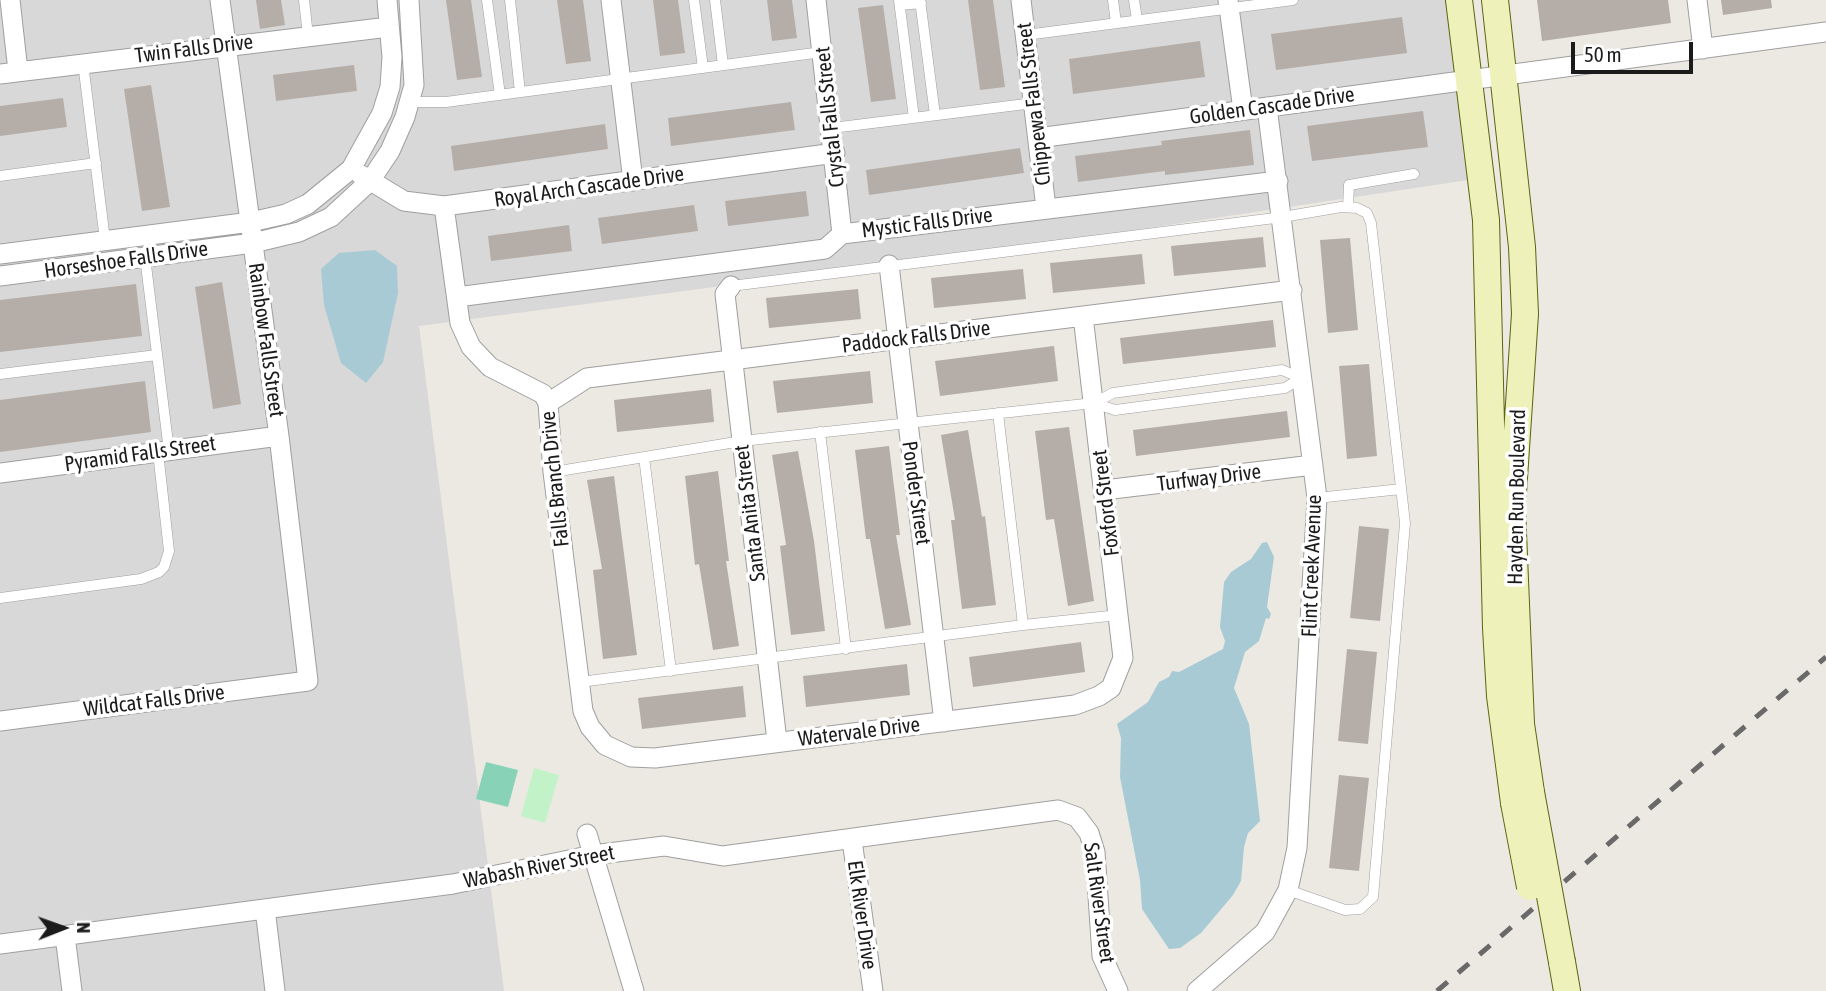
<!DOCTYPE html>
<html>
<head>
<meta charset="utf-8">
<style>
	body { margin:0 }
	#map { position:relative; width:1826px; height:991px; overflow:hidden; background:#ece9e2; font-family:"Asap Condensed",sans-serif }
	canvas { display:block }
	.north { position:absolute; left:28px; top:893px; width:70px; height:70px; -webkit-text-stroke:5px #fff; paint-order:stroke; rotate:89deg; font-size:19px; font-weight:700; line-height:28px; text-align:center; color:#1b1b1b }
	.north::after { content:''; display:block; margin:auto; width:24px; height:32px; background:#1b1b1b; clip-path:polygon(50% 0,100% 100%,50% 72%,0 100%) }
	.scale { position:absolute; left:1571px; top:42px; width:122px; height:32px; box-sizing:border-box; border:4px solid #1b1b1b; border-top:0; padding-left:9px; font-size:21px; line-height:24px; white-space:nowrap; color:#1b1b1b; -webkit-text-stroke:5px #fff; paint-order:stroke }
</style>
</head>
<body>
<div id="map">
<canvas width="1826" height="991"></canvas>
<div class="north">N</div>
<div class="scale">50 m</div>
</div>
<script>
const ctx = document.querySelector('canvas').getContext('2d');
ctx.lineJoin = 'round';
function fillPath(path, color) { ctx.fillStyle = color; ctx.fill(path, 'evenodd'); }
const toPath = rows => new Path2D(rows.map(r => 'M' + r).join(''));
function strokePath(path, color, width, dash) { ctx.strokeStyle = color; ctx.lineWidth = width; ctx.lineCap = dash ? 'butt' : 'round'; ctx.setLineDash(dash || []); ctx.stroke(path); }
function label(font, color, halo, rows, align = 'center') {
  ctx.font = font + ' "Asap Condensed",sans-serif'; ctx.lineWidth = 7; ctx.setLineDash([]); ctx.textBaseline = 'middle'; ctx.strokeStyle = halo; ctx.fillStyle = color; for (const [text, x, y, turn = 0] of rows) {
    ctx.save(); ctx.translate(x, y); ctx.rotate((+turn || 0) * Math.PI / 180); ctx.textAlign = isNaN(turn) ? turn : align; if (halo) ctx.strokeText(text, 0, 0); ctx.fillText(text, 0, 0); ctx.restore();
  }
}
fillPath(toPath([
	[0,0,1459,0,1482,178,1048,243,419,326,504,991,0,991]
]), '#d9d8d8');
fillPath(toPath([
	[534,768,559,775,545,823,521,816]
]), '#c2f2c7');
fillPath(toPath([
	[486,762,518,770,508,807,476,799]
]), '#88d3b7');
fillPath(toPath([
	[375,250,397,266,398,293,383,362,366,383,341,363,324,305,321,269,339,253],
	[1267,542,1274,557,1267,607,1271,614,1269,619,1266,618,1259,641,1245,652,1234,688,1249,724,1260,821,1248,833,1244,847,1241,881,1233,895,1201,933,1180,948,1169,949,1142,909,1140,880,1120,777,1121,738,1117,724,1148,702,1159,682,1169,677,1172,671,1179,672,1223,649,1225,641,1220,627,1224,582,1231,572,1251,559,1262,543]
]), '#a7cad5');
fillPath(toPath([
	[256,0,281,0,285,25,260,29],
	[446,0,471,0,482,77,457,80],
	[557,0,583,0,591,61,566,64],
	[653,0,678,0,685,53,660,56],
	[767,0,792,0,797,38,772,41],
	[968,0,993,0,1005,87,980,90],
	[1537,0,1668,0,1671,23,1542,41],
	[1721,0,1771,0,1772,8,1723,15],
	[883,5,896,99,871,102,858,8],
	[1402,17,1407,53,1276,70,1271,34],
	[1200,41,1205,77,1073,94,1069,59],
	[354,65,357,91,276,101,273,75],
	[151,85,170,207,142,211,124,89],
	[63,98,67,127,0,136,0,106],
	[791,102,795,130,671,146,668,118],
	[1423,111,1428,147,1312,161,1307,126],
	[605,124,608,149,454,171,451,146],
	[1250,130,1254,165,1165,175,1165,171,1078,182,1075,156,1162,145,1161,141],
	[1020,148,1024,173,869,195,866,170],
	[806,191,809,216,728,226,725,201],
	[694,205,698,231,602,244,598,218],
	[569,225,572,251,491,261,488,236],
	[1263,237,1266,267,1174,276,1171,246],
	[1350,238,1358,330,1328,333,1320,240],
	[1142,254,1145,284,1053,293,1050,263],
	[1023,269,1026,299,934,308,931,278],
	[222,282,241,404,213,409,195,287],
	[136,284,142,336,0,352,0,300],
	[858,289,861,319,769,328,766,298],
	[1273,320,1276,347,1123,364,1120,338],
	[1054,346,1058,381,940,396,935,361],
	[1369,364,1377,456,1347,459,1339,366],
	[870,371,873,403,777,413,773,381],
	[145,381,151,432,0,452,0,400],
	[711,389,714,422,617,432,614,400],
	[1287,411,1290,437,1136,456,1133,430],
	[1069,427,1094,601,1068,606,1054,519,1046,520,1035,431],
	[968,430,982,517,985,516,996,605,962,609,951,520,955,520,941,435],
	[889,446,900,535,896,535,911,625,885,629,870,539,866,539,855,450],
	[798,451,814,541,825,631,791,635,780,546,786,545,772,455],
	[718,471,729,561,726,561,739,646,713,650,699,564,695,565,685,476],
	[614,476,637,655,603,659,593,570,602,569,587,480],
	[1359,526,1389,529,1380,621,1350,618],
	[1081,642,1085,672,973,687,969,657],
	[1347,649,1377,652,1368,744,1338,741],
	[907,664,910,695,806,707,803,676],
	[743,686,746,717,642,729,638,698],
	[1339,775,1369,778,1359,871,1329,868]
]), '#b5aea8');
const lane = toPath([
	[304,0,308,36],
	[487,0,500,95],
	[510,0,520,92],
	[694,0,703,68],
	[715,0,723,65],
	[899,0,914,118],
	[920,0,935,115],
	[1113,0,1116,23],
	[1134,0,1137,20],
	[900,5,921,3],
	[1026,35,1293,0],
	[83,63,105,240],
	[409,102,446,102,822,52],
	[832,128,1034,103],
	[0,176,96,163],
	[1348,207,1349,185,1414,174],
	[145,257,169,451],
	[731,286,1283,217,1341,207,1357,208,1367,213,1371,223,1405,523,1373,897,1360,909,1345,910,1288,890],
	[0,374,157,355],
	[1094,403,1115,410,1285,388,1301,378],
	[998,413,1023,625,1119,615],
	[820,432,846,649],
	[644,457,671,671],
	[553,472,742,441,1094,403,1113,393,1282,370,1301,378],
	[1317,498,1401,489],
	[0,598,141,579,159,572,164,567,169,551,158,452],
	[580,682,1023,625]
]);
const street = toPath([
	[10,0,18,71],
	[611,0,633,181],
	[816,0,842,234],
	[1021,0,1046,208],
	[1228,0,1243,110],
	[1697,0,1703,49],
	[0,74,389,27],
	[1038,138,1826,32],
	[361,175,404,201,444,206,835,153],
	[444,206,460,323,471,347,490,367,543,394,548,403,553,472,583,711,590,727,605,745,631,757,655,758,1075,705,1099,696,1111,688,1123,658,1083,316],
	[0,254,251,222,286,214,308,204,351,169,382,113,390,87,392,57,387,0],
	[889,265,944,722],
	[0,276,253,243,299,232,331,217,370,181,390,151,405,117,414,85,409,0],
	[731,286,725,294,777,741],
	[457,297,825,249,842,234,1278,181],
	[548,403,587,378,1292,290],
	[0,473,279,436],
	[1104,490,1313,465],
	[0,721,308,681,279,436,220,0],
	[587,834,634,991],
	[852,840,873,991],
	[265,909,275,991],
	[65,936,72,991],
	[0,944,453,884,593,855,664,846,723,856,1058,810,1077,817,1089,833,1095,852,1102,956,1118,991],
	[1197,991,1265,932,1288,890,1297,848,1317,498,1267,107]
]);
const secondary = toPath([
	[1459,0,1486,220,1496,628,1500,696,1514,803],
	[1495,0,1522,247,1525,314,1512,508,1521,724,1531,792],
	[1562,962,1567,991]
]);
strokePath(lane, '#9f9f9f', 11);
strokePath(street, '#9f9f9f', 21);
strokePath(secondary, '#5a6510', 28);
strokePath(lane, '#fff', 10);
strokePath(street, '#fff', 19);
strokePath(secondary, '#eef2ba', 26);
strokePath(toPath([
	[1437,991,1826,657]
]), '#696969', 5, [14, 14]);
const secondaryBridge = toPath([
	[1531,792,1562,962],
	[1514,803,1530,887]
]);
strokePath(secondaryBridge, '#5a6510', 28, []);
strokePath(secondaryBridge, '#eef2ba', 26);
label('21px', '#1b1b1b', '#fff', [
	["Twin Falls Drive",194,49,-7],
	["Chippewa Falls Street",1034,104,-97],
	["Golden Cascade Drive",1272,106,-8],
	["Crystal Falls Street",830,117,-96],
	["Royal Arch Cascade Drive",589,187,-8],
	["Mystic Falls Drive",927,223,-7],
	["Horseshoe Falls Drive",126,260,-8],
	["Paddock Falls Drive",916,337,-7],
	["Rainbow Falls Street",266,340,82],
	["Pyramid Falls Street",140,454,-8],
	["Turfway Drive",1209,478,-7],
	["Falls Branch Drive",555,479,-96],
	["Ponder Street",916,493,82],
	["Hayden Run Boulevard",1517,497,-89],
	["Foxford Street",1106,503,-97],
	["Santa Anita Street",750,513,-97],
	["Flint Creek Avenue",1312,566,-88],
	["Wildcat Falls Drive",154,701,-7],
	["Watervale Drive",859,732,-7],
	["Wabash River Street",539,867,-11],
	["Salt River Street",1099,903,82],
	["Elk River Drive",862,915,82]
]);
</script>
</body>
</html>
